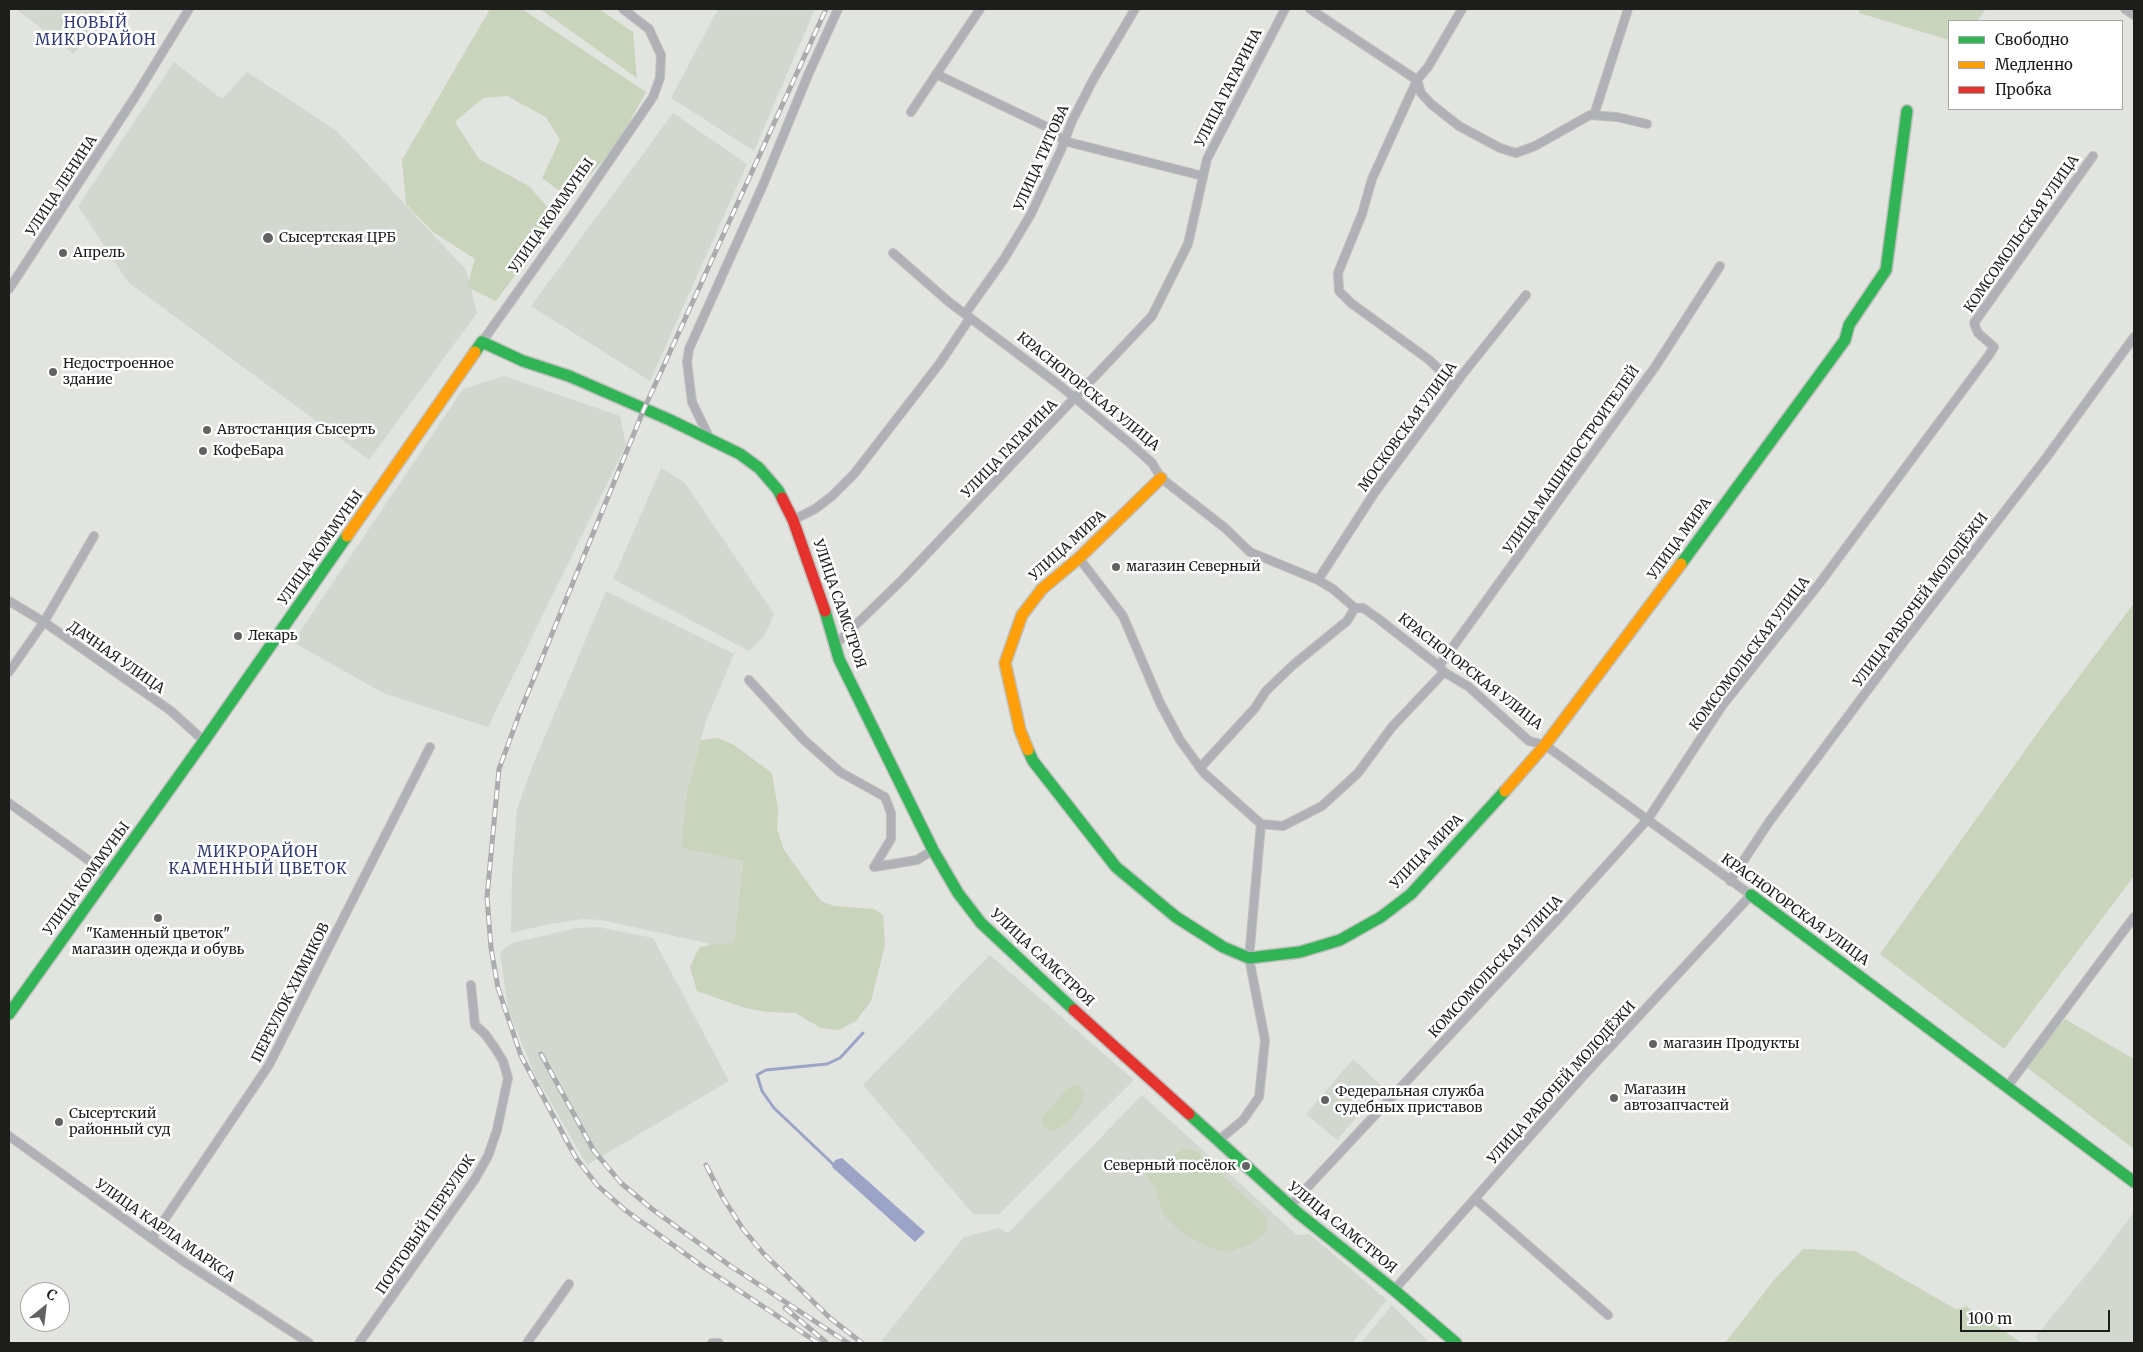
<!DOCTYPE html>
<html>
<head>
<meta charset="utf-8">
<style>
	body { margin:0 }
	#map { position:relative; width:2143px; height:1352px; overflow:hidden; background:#e2e4df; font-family:Merriweather,serif }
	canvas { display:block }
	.frame { position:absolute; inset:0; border:10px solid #1d1e1b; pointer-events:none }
	.legend { position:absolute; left:1948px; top:20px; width:175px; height:90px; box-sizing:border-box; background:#fff; border:1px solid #a5a5a4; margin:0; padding:6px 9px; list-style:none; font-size:15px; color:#1d1e1b }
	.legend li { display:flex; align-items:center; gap:10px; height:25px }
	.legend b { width:25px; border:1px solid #a5a5a4 }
	.north { position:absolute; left:20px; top:1282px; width:50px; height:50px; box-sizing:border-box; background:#fff; border:1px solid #a5a5a4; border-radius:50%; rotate:29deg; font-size:14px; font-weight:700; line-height:20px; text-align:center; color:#1d1e1b }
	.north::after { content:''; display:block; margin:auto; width:18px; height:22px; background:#626360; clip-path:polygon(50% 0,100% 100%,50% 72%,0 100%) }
	.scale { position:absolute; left:1960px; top:1310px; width:150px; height:22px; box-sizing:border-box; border:2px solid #1d1e1b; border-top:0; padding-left:6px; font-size:15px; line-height:18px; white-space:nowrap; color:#1d1e1b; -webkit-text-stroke:4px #fff; paint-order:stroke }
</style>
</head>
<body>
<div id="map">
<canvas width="2143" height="1352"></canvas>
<div class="frame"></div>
<ul class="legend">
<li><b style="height:6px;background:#30b455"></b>Свободно</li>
<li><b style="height:6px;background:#ff9f0a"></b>Медленно</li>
<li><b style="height:6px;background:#e5322d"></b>Пробка</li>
</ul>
<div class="north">С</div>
<div class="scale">100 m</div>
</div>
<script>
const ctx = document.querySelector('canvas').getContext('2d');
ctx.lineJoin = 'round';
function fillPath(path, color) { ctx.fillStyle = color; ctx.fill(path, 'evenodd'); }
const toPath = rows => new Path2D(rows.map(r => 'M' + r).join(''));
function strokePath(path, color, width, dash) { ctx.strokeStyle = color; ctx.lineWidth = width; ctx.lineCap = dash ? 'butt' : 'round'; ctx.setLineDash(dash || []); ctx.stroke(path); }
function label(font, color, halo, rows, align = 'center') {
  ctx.font = font + ' Merriweather,serif'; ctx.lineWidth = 5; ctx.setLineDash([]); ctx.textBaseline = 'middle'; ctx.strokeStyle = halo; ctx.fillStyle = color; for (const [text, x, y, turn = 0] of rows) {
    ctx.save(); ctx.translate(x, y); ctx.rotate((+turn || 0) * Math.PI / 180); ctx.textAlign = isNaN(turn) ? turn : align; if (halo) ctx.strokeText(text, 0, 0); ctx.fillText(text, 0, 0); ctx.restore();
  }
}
fillPath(toPath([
	[16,9,105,9,74,54],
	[718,9,815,9,754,151,671,98],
	[174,62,222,99,247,72,337,131,466,270,477,313,369,460,128,282,78,206],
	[673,113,747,164,650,381,531,306],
	[504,376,620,416,626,445,488,727,383,693,293,642,463,389],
	[661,468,685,483,774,614,765,635,749,651,613,579],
	[606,591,734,654,706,721,687,792,681,848,743,861,734,943,711,944,601,920,583,919,550,924,511,933,512,874,517,809,534,762],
	[598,927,653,938,729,1081,587,1165,534,1073,508,1009,500,952,512,943,577,928],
	[990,955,1134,1080,999,1214,973,1214,863,1085],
	[1353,1059,1383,1087,1337,1140,1306,1114],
	[1142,1095,1297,1235,1310,1234,1387,1300,1352,1343,886,1343,882,1340,964,1237,999,1228,1008,1233],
	[2134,1212,2134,1343,2040,1343,2035,1337,2100,1258],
	[1392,1305,1430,1343,1361,1343]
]), '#d3d8cf');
fillPath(toPath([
	[490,9,522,9,646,92,616,146,569,198,542,178,560,140,546,117,507,96,483,98,455,122,479,159,529,186,557,218,496,301,467,287,475,259,433,232,406,204,402,160],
	[540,9,599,9,633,32,637,78],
	[1859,9,1986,9,1977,21,1949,21,1949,40,1859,13],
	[2134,603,2134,876,2004,1049,1880,954,2046,721],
	[718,738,734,745,772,773,778,809,777,829,784,850,821,901,834,906,874,909,883,915,885,945,871,1001,856,1021,839,1030,821,1028,795,1013,768,1012,745,1008,697,991,690,967,699,948,711,944,734,943,743,861,681,848,687,792,701,740],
	[2065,1019,2134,1059,2134,1149,2025,1066],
	[1078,1085,1085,1093,1081,1105,1067,1123,1053,1132,1046,1129,1041,1122,1044,1115,1068,1088],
	[1182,1149,1195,1150,1268,1218,1266,1233,1249,1245,1228,1252,1208,1247,1181,1232,1163,1214,1156,1189,1145,1173,1143,1165,1148,1159,1171,1158],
	[1803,1249,1855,1251,1957,1310,1966,1306,2022,1343,1725,1343,1774,1280]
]), '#c8d4bc');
fillPath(toPath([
	[842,1158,925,1232,915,1242,832,1167,835,1160]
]), '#9ba4c6');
strokePath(toPath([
	[835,1166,774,1108,762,1091,757,1075,766,1070,827,1064,840,1058,863,1033]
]), '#9ba4c6', 3);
const street = toPath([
	[1310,9,1417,80,1421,93,1431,104,1459,126,1500,148,1516,153,1535,146,1590,115,1617,117,1647,124],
	[2125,9,2134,15],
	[936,74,1047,127,1064,141,1203,176],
	[911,112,980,9],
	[1594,115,1628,9],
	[893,253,949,302,1058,384,1132,445,1152,463,1161,478,1225,528,1250,552,1318,580,1333,589,1355,608,1363,608,1376,617,1439,666,1444,672,1469,687,1529,741,1545,745,1751,895,1585,1074,1394,1290],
	[9,289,135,97,189,9],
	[965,314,1004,259,1031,214,1061,150,1072,121,1093,80,1135,9],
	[482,342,573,214,653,97,660,78,661,55,649,29,623,9],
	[1452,388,1441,371,1428,359,1351,303,1339,291,1338,273,1362,214,1372,179,1417,80,1428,67,1462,9],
	[709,437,692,402,687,362,689,349,763,185,808,75,838,9],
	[793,520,815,509,832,496,854,474,940,363,970,318],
	[1079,558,1123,616,1160,703,1180,740,1204,773,1261,824,1283,826,1322,806,1358,773,1392,727,1444,672],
	[1318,580,1375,492,1462,375,1526,295],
	[9,601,44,622,171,711,204,741],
	[836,644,903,579,1152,316,1188,244,1207,159,1285,9],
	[1439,666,1655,367,1720,266],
	[9,672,44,622,94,536],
	[749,680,803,739,840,772,885,797,891,813,891,839,874,867],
	[1200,768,1255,708,1266,691,1293,665,1347,621,1355,608],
	[9,803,109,875],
	[874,867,917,860,933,850],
	[1730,881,1769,822,1896,652,2046,458,2134,337],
	[2007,1087,2134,917],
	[9,1136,183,1261,309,1343],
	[1219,1140,1243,1120,1259,1097,1265,1040,1249,958,1261,824],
	[1475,1199,1608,1315],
	[1290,1206,1557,920,1648,819,1722,706,1819,584,1989,355,1994,347,1978,333,1974,323,2093,156],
	[152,1238,269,1065,430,747],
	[359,1343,475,1179,488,1156,497,1130,508,1078,503,1061,495,1048,485,1034,475,1025,471,985],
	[527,1343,569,1284],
	[712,1343,719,1343]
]);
const fast = toPath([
	[475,352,482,342,523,361,569,376,670,420,740,454,759,468,778,490,782,498],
	[1681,564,1845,340,1849,325,1886,270,1907,111],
	[825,611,839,659,933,850,958,893,981,923,1074,1010],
	[1028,750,1033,761,1116,867,1176,917,1223,947,1249,958,1300,952,1340,940,1381,917,1411,894,1505,791],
	[1751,895,2134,1182],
	[9,1014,204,741,347,536],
	[1189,1114,1298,1213,1394,1290,1456,1343]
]);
const slow = toPath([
	[347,536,475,352],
	[1028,750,1020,730,1005,663,1022,615,1042,589,1079,558,1161,478],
	[1505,791,1545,745,1681,564]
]);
const jam = toPath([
	[782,498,793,520,825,611],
	[1074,1010,1189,1114]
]);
strokePath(street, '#bfc0bd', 10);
strokePath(fast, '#bfc0bd', 14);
strokePath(slow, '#bfc0bd', 14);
strokePath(jam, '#bfc0bd', 14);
strokePath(street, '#afb1b7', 8);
strokePath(fast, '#30b455', 11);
strokePath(slow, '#ff9f0a', 11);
strokePath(jam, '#e5322d', 11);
const rail = toPath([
	[541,1054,594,1151,621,1183,652,1209,729,1265,848,1343],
	[706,1165,723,1198,743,1229,763,1253,830,1318,862,1343],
	[785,1308,827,1343],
	[818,1343,702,1266,625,1210,597,1185,576,1158,521,1056,498,988,491,948,487,897,499,769,520,712,644,409,826,9]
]);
strokePath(rail, '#aaabad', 5);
strokePath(rail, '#fff', 3, [9]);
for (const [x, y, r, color] of [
	[268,238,6,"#626360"],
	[63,253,5,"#626360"],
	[53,372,5,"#626360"],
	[207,430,5,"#626360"],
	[203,451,5,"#626360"],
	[1116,567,5,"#626360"],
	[238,636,5,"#626360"],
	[158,918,5,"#626360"],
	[1653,1044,5,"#626360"],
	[1614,1098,5,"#626360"],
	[1325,1100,5,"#626360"],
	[59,1122,5,"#626360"],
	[1246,1166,5,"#626360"]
]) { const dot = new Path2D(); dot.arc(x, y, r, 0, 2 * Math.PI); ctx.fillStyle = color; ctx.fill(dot); strokePath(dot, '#fff', 2); }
label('14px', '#1d1e1b', '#fff', [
	["УЛИЦА ГАГАРИНА",1229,88,-63],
	["УЛИЦА ТИТОВА",1042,158,-66],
	["УЛИЦА ЛЕНИНА",62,186,-57],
	["УЛИЦА КОММУНЫ",552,216,-55],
	["КОМСОМОЛЬСКАЯ УЛИЦА",2022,234,-55],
	["КРАСНОГОРСКАЯ УЛИЦА",1088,392,39],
	["МОСКОВСКАЯ УЛИЦА",1408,427,-54],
	["УЛИЦА ГАГАРИНА",1010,449,-46],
	["УЛИЦА МАШИНОСТРОИТЕЛЕЙ",1572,460,-55],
	["УЛИЦА МИРА",1680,539,-54],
	["УЛИЦА МИРА",1068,546,-42],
	["УЛИЦА КОММУНЫ",321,548,-55],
	["УЛИЦА РАБОЧЕЙ МОЛОДЁЖИ",1921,600,-53],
	["УЛИЦА САМСТРОЯ",839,604,71],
	["КОМСОМОЛЬСКАЯ УЛИЦА",1750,654,-53],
	["ДАЧНАЯ УЛИЦА",116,658,35],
	["КРАСНОГОРСКАЯ УЛИЦА",1470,672,38],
	["УЛИЦА МИРА",1427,852,-46],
	["УЛИЦА КОММУНЫ",87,879,-54],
	["КРАСНОГОРСКАЯ УЛИЦА",1795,910,36],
	["УЛИЦА САМСТРОЯ",1042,958,43],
	["КОМСОМОЛЬСКАЯ УЛИЦА",1496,967,-47],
	["ПЕРЕУЛОК ХИМИКОВ",291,993,-63],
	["УЛИЦА РАБОЧЕЙ МОЛОДЁЖИ",1562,1083,-48],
	["ПОЧТОВЫЙ ПЕРЕУЛОК",426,1225,-56],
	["УЛИЦА САМСТРОЯ",1342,1228,39],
	["УЛИЦА КАРЛА МАРКСА",165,1231,35]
]);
label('14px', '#1d1e1b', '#fff', [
	["Сысертская ЦРБ",279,238],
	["Апрель",73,253],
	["Недостроенное",63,364],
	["здание",63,380],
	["Автостанция Сысерть",217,430],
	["КофеБара",213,451],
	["магазин Северный",1126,567],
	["Лекарь",248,636],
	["\"Каменный цветок\"",158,934,"center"],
	["магазин одежда и обувь",158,950,"center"],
	["магазин Продукты",1663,1044],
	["Магазин",1624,1090],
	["автозапчастей",1624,1106],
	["Федеральная служба",1335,1092],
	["судебных приставов",1335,1108],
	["Сысертский",69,1114],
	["районный суд",69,1130],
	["Северный посёлок",1236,1166,"right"]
], 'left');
ctx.letterSpacing = '1px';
label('15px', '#313a74', '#fff', [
	["НОВЫЙ",96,24],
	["МИКРОРАЙОН",96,41],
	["МИКРОРАЙОН",258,853],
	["КАМЕННЫЙ ЦВЕТОК",258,870]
]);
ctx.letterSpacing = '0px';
</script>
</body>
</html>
